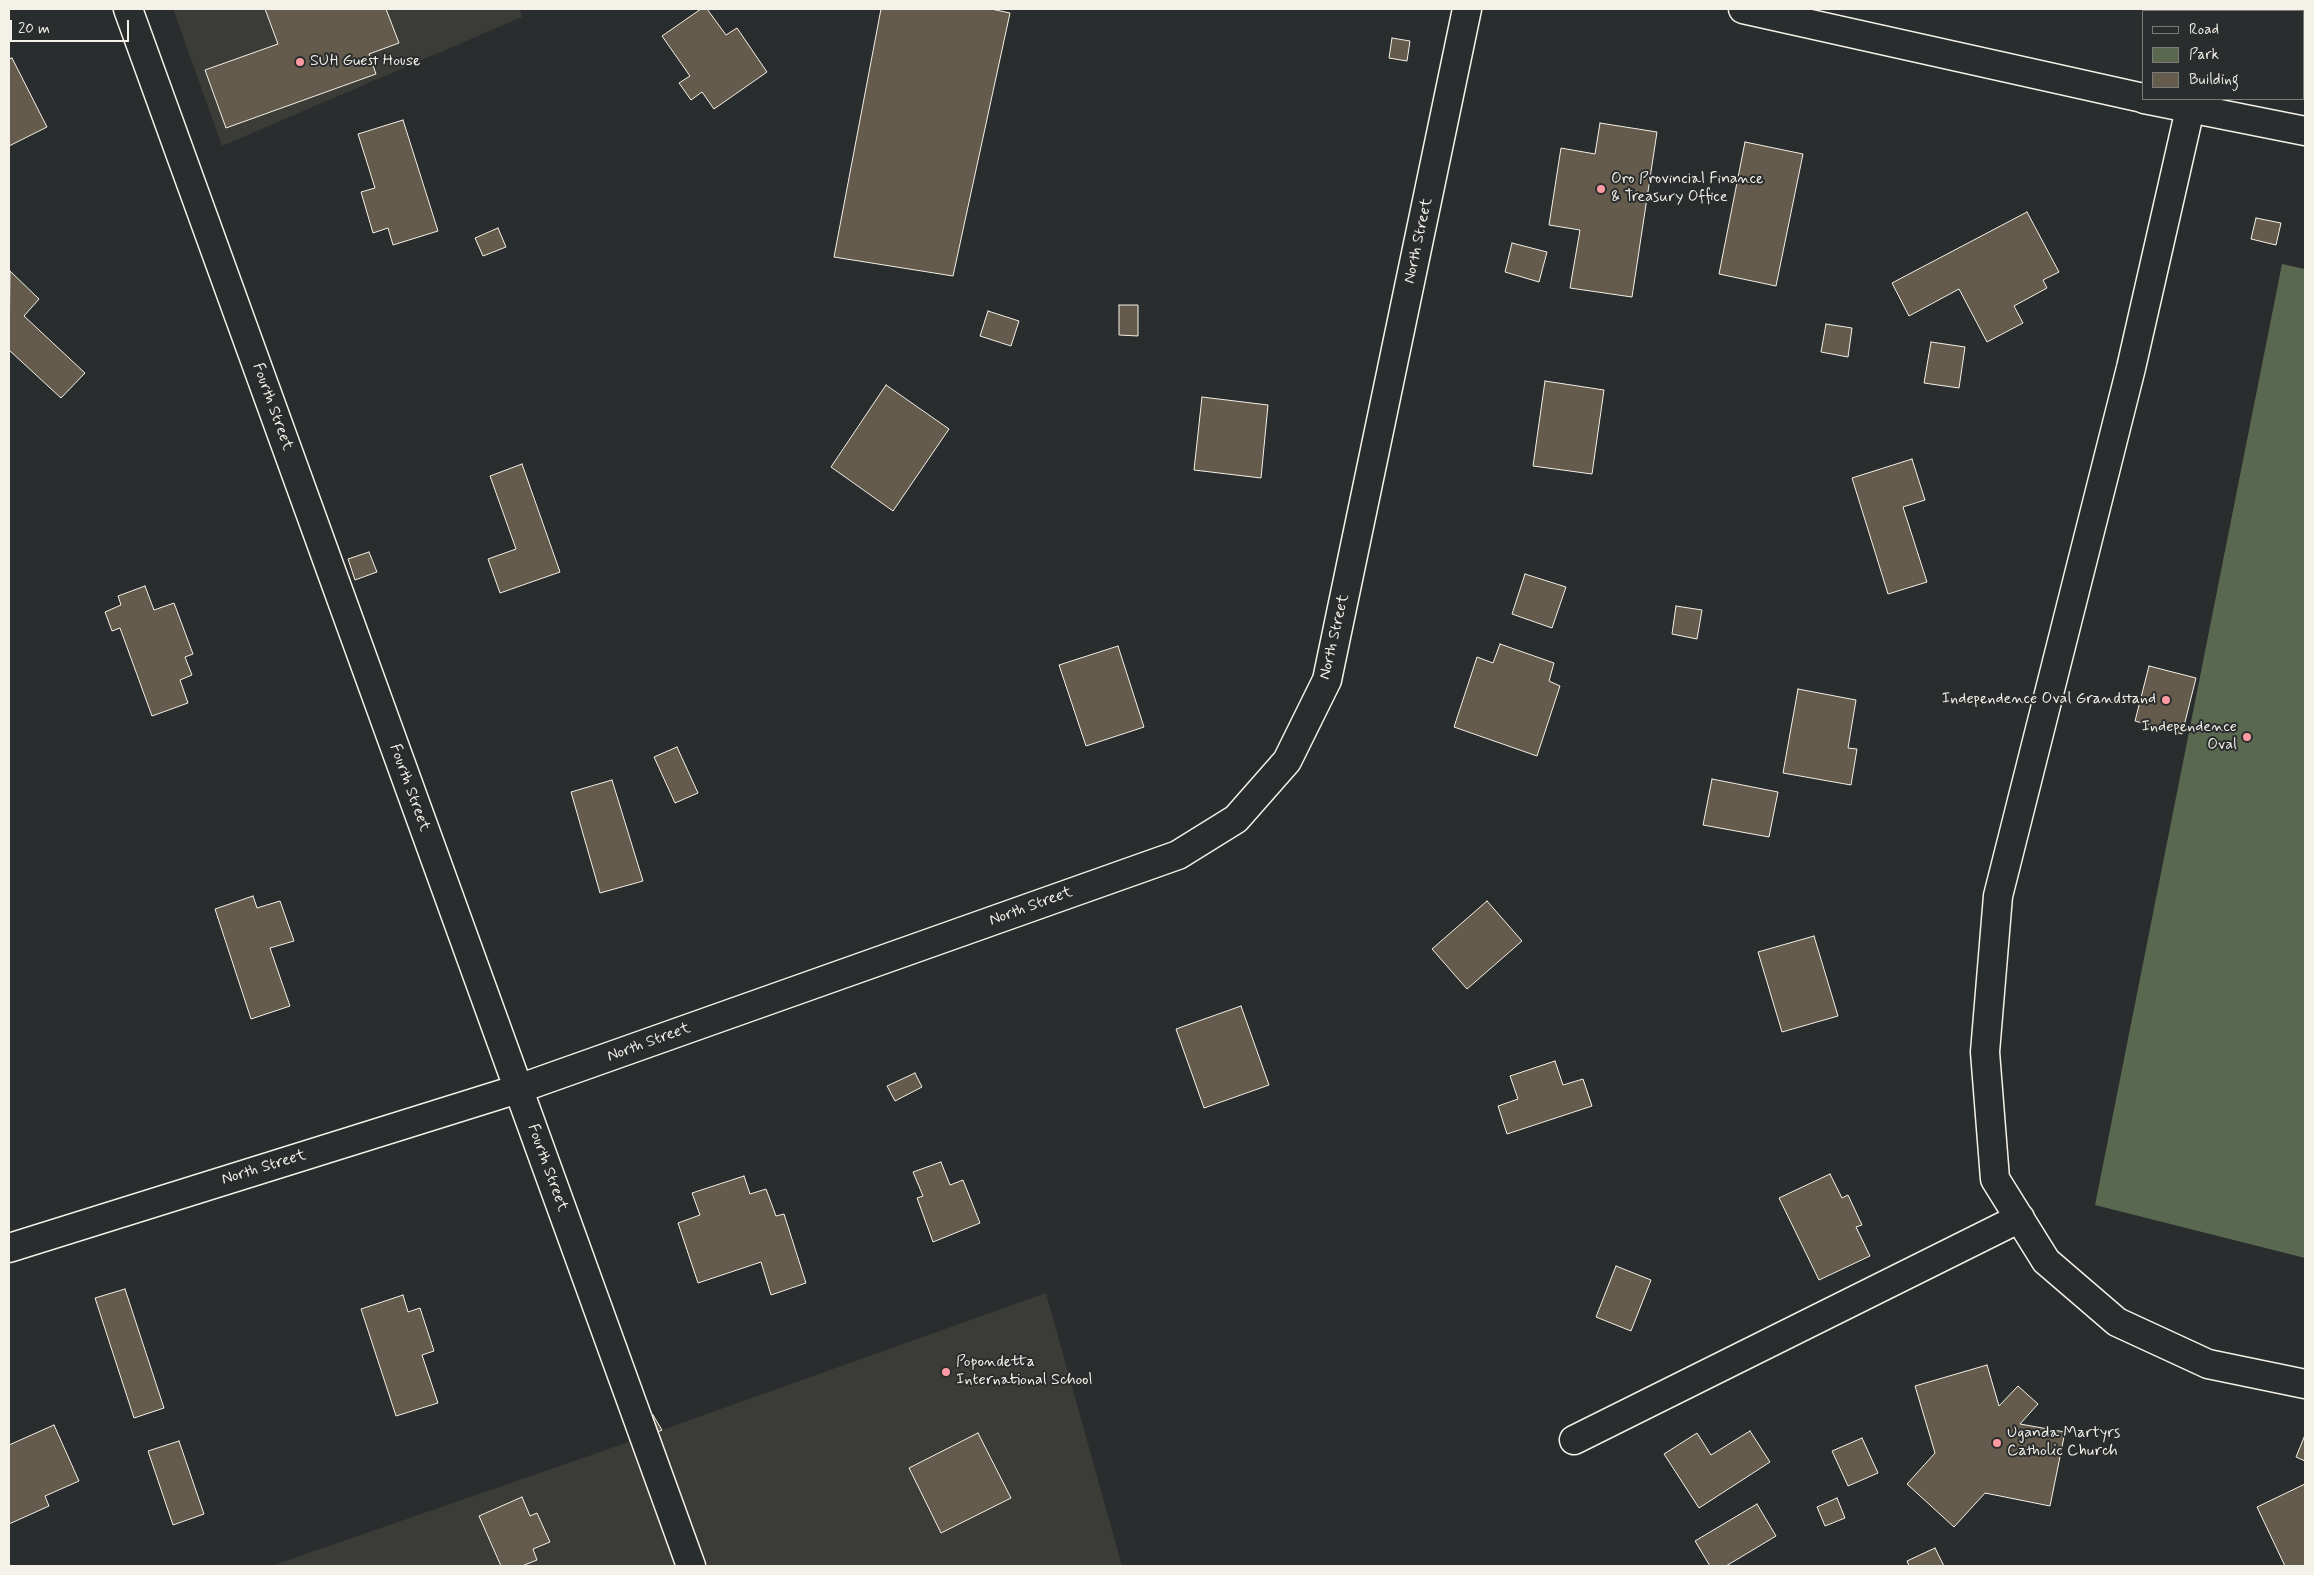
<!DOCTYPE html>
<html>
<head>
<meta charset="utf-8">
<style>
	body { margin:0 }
	#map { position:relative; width:2314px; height:1575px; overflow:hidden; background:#2a2d2e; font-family:Mynerve,sans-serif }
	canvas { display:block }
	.frame { position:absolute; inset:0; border:10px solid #f4f1e8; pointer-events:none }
	.legend { position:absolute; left:2142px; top:10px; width:162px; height:90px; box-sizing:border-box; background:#2a2d2e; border:1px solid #7b7b78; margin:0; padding:6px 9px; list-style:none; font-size:15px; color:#f4f1e8 }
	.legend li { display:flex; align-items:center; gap:10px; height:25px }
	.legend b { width:25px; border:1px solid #7b7b78 }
	.scale { position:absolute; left:10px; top:20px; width:119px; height:22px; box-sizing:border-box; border:2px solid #f4f1e8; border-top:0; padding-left:6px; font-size:15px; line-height:18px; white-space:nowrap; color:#f4f1e8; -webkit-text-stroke:4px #2a2d2e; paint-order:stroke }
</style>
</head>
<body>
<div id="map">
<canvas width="2314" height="1575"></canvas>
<div class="frame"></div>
<ul class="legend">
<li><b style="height:6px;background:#2a2d2e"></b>Road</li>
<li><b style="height:14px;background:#5a6850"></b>Park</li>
<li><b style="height:14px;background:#645b4c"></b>Building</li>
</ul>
<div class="scale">20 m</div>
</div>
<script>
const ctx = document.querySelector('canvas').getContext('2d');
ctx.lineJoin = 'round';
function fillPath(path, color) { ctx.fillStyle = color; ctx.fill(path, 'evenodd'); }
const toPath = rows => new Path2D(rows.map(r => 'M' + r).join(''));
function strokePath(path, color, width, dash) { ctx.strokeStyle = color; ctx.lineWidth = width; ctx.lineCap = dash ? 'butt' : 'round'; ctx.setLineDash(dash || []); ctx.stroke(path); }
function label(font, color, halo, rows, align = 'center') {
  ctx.font = font + ' Mynerve,sans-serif'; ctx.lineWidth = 4; ctx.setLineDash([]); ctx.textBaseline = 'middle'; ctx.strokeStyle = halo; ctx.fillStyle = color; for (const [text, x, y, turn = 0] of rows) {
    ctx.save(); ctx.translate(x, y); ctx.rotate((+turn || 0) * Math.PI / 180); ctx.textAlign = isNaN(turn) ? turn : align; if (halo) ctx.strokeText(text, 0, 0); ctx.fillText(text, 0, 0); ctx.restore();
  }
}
fillPath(toPath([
	[173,9,520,9,522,17,222,146],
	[1046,1293,1122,1566,271,1566,600,1452]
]), '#3b3b37');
fillPath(toPath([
	[2282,264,2305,269,2305,1258,2095,1205]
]), '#5a6850');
const building = toPath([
	[265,9,386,9,399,43,369,54,376,74,226,128,205,70,278,44,265,9],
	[701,9,707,9,726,35,737,28,767,72,714,109,702,92,691,100,679,83,690,76,662,36,701,9],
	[881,9,991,9,1010,13,953,276,834,257,881,9],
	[1392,38,1410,41,1407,61,1389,58,1392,38],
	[12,58,47,127,9,146,9,59,12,58],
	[403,120,438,231,393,245,388,228,373,233,361,192,375,188,358,134,403,120],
	[1600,123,1657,132,1632,297,1570,288,1580,230,1549,225,1561,148,1595,154,1600,123],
	[1745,142,1803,154,1776,286,1719,274,1745,142],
	[2027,212,2059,272,2043,280,2047,288,2014,306,2023,323,1987,342,1959,289,1909,316,1892,283,2027,212],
	[2256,218,2281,223,2276,245,2251,239,2256,218],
	[498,228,506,247,483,256,475,238,498,228],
	[1512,243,1547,252,1539,282,1505,272,1512,243],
	[10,271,39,299,24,316,85,373,61,398,9,350,10,271],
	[1119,305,1138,305,1138,336,1119,335,1119,305],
	[988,311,1019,321,1011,346,980,336,988,311],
	[1826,324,1852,328,1848,357,1821,352,1826,324],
	[1931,342,1965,347,1959,388,1924,383,1931,342],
	[1545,381,1604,390,1592,474,1533,466,1545,381],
	[886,385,949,429,893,511,831,467,886,385],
	[1202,397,1268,405,1261,478,1194,470,1202,397],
	[1912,459,1925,500,1903,507,1927,582,1888,594,1852,478,1912,459],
	[522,464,560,572,500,593,488,559,516,549,490,476,522,464],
	[369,552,377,572,355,580,348,559,369,552],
	[1525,574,1566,587,1552,628,1512,614,1525,574],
	[145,586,154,610,174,603,193,654,185,657,192,675,180,680,188,703,152,716,120,628,112,631,105,612,121,605,118,596,145,586],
	[1676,606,1702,610,1697,639,1672,634,1676,606],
	[1500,644,1554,663,1549,681,1560,686,1537,756,1454,727,1477,657,1493,663,1500,644],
	[1118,646,1144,727,1086,746,1059,665,1118,646],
	[2149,666,2196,678,2182,734,2135,721,2149,666],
	[1798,689,1856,700,1848,748,1857,749,1851,785,1783,773,1798,689],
	[677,747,698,793,675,803,654,757,677,747],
	[1712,779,1778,792,1769,837,1703,825,1712,779],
	[612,780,643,881,600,893,571,792,612,780],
	[253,896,257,908,280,901,294,941,270,948,290,1006,251,1019,215,909,253,896],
	[1487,901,1522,941,1467,989,1432,949,1487,901],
	[1814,936,1838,1016,1782,1032,1758,952,1814,936],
	[1241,1006,1269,1085,1204,1108,1176,1029,1241,1006],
	[1555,1061,1563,1085,1583,1079,1592,1106,1507,1134,1498,1106,1518,1099,1510,1076,1555,1061],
	[915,1073,922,1087,895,1101,887,1086,915,1073],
	[941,1162,950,1185,963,1180,980,1223,933,1242,917,1198,923,1196,913,1172,941,1162],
	[1830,1174,1842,1198,1848,1195,1862,1225,1856,1227,1870,1256,1819,1280,1779,1198,1830,1174],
	[744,1176,750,1194,766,1189,776,1216,784,1214,806,1283,771,1295,761,1262,698,1283,678,1223,700,1215,692,1193,744,1176],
	[1616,1266,1651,1280,1631,1331,1596,1317,1616,1266],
	[125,1289,164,1408,134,1418,95,1298,125,1289],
	[403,1295,408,1312,420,1308,434,1351,422,1355,438,1403,396,1416,361,1309,403,1295],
	[1987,1365,1999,1406,2018,1386,2038,1404,2020,1424,2065,1432,2050,1506,1985,1493,1954,1527,1907,1484,1935,1453,1915,1386,1987,1365],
	[653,1415,662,1430,651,1435,643,1421,653,1415],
	[54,1425,79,1481,45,1496,49,1506,9,1524,9,1445,54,1425],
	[1750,1431,1770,1462,1699,1508,1664,1454,1697,1433,1711,1455,1750,1431],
	[978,1433,1011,1498,941,1533,909,1468,978,1433],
	[2305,1435,2305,1461,2296,1457,2305,1435],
	[1862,1438,1878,1473,1848,1486,1832,1451,1862,1438],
	[179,1441,204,1514,173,1525,148,1451,179,1441],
	[2305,1484,2305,1566,2285,1566,2257,1507,2305,1484],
	[522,1497,530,1516,537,1513,550,1542,533,1549,537,1560,522,1566,501,1566,479,1516,522,1497],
	[1837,1498,1845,1518,1825,1526,1817,1507,1837,1498],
	[1757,1504,1776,1536,1726,1566,1710,1566,1695,1541,1757,1504],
	[1935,1548,1944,1566,1909,1566,1907,1561,1935,1548]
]);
fillPath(building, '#645b4c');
strokePath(building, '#f4f1e8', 1);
const street = toPath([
	[128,9,691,1566],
	[2190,109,2131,368,1998,896,1985,1052,1995,1179,2046,1261,2117,1322,2208,1364,2305,1384],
	[9,1248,518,1089,1178,855,1236,819,1287,761,1327,680,1467,9],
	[1574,1440,2020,1218]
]);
const secondary = toPath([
	[1743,9,2143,98],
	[2144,99,2305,131]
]);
strokePath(street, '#f4f1e8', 31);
strokePath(secondary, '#f4f1e8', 31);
strokePath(street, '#2a2d2e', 28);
strokePath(secondary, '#2a2d2e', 28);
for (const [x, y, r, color] of [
	[300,62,5,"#ff9aa2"],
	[1601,189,5,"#ff9aa2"],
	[2166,700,5,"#ff9aa2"],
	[2247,737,5,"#ff9aa2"],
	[946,1372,5,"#ff9aa2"],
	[1997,1443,5,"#ff9aa2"]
]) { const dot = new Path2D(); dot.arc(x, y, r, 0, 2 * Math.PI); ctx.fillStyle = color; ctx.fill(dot); strokePath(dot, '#2a2d2e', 2); }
label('16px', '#f4f1e8', '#2a2d2e', [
	["SUH Guest House",310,62],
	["Oro Provincial Finance",1611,180],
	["& Treasury Office",1611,198],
	["Independence Oval Grandstand",2156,700,"right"],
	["Independence",2237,728,"right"],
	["Oval",2237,746,"right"],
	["Popondetta",956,1363],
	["International School",956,1381],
	["Uganda Martyrs",2007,1434],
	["Catholic Church",2007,1452]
], 'left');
label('16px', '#f4f1e8', '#2a2d2e', [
	["North Street",1419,241,-78],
	["Fourth Street",272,407,70],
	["North Street",1335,637,-77],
	["Fourth Street",409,788,70],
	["North Street",1031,907,-20],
	["North Street",649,1043,-20],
	["North Street",264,1168,-17],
	["Fourth Street",547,1168,70]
]);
</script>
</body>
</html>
